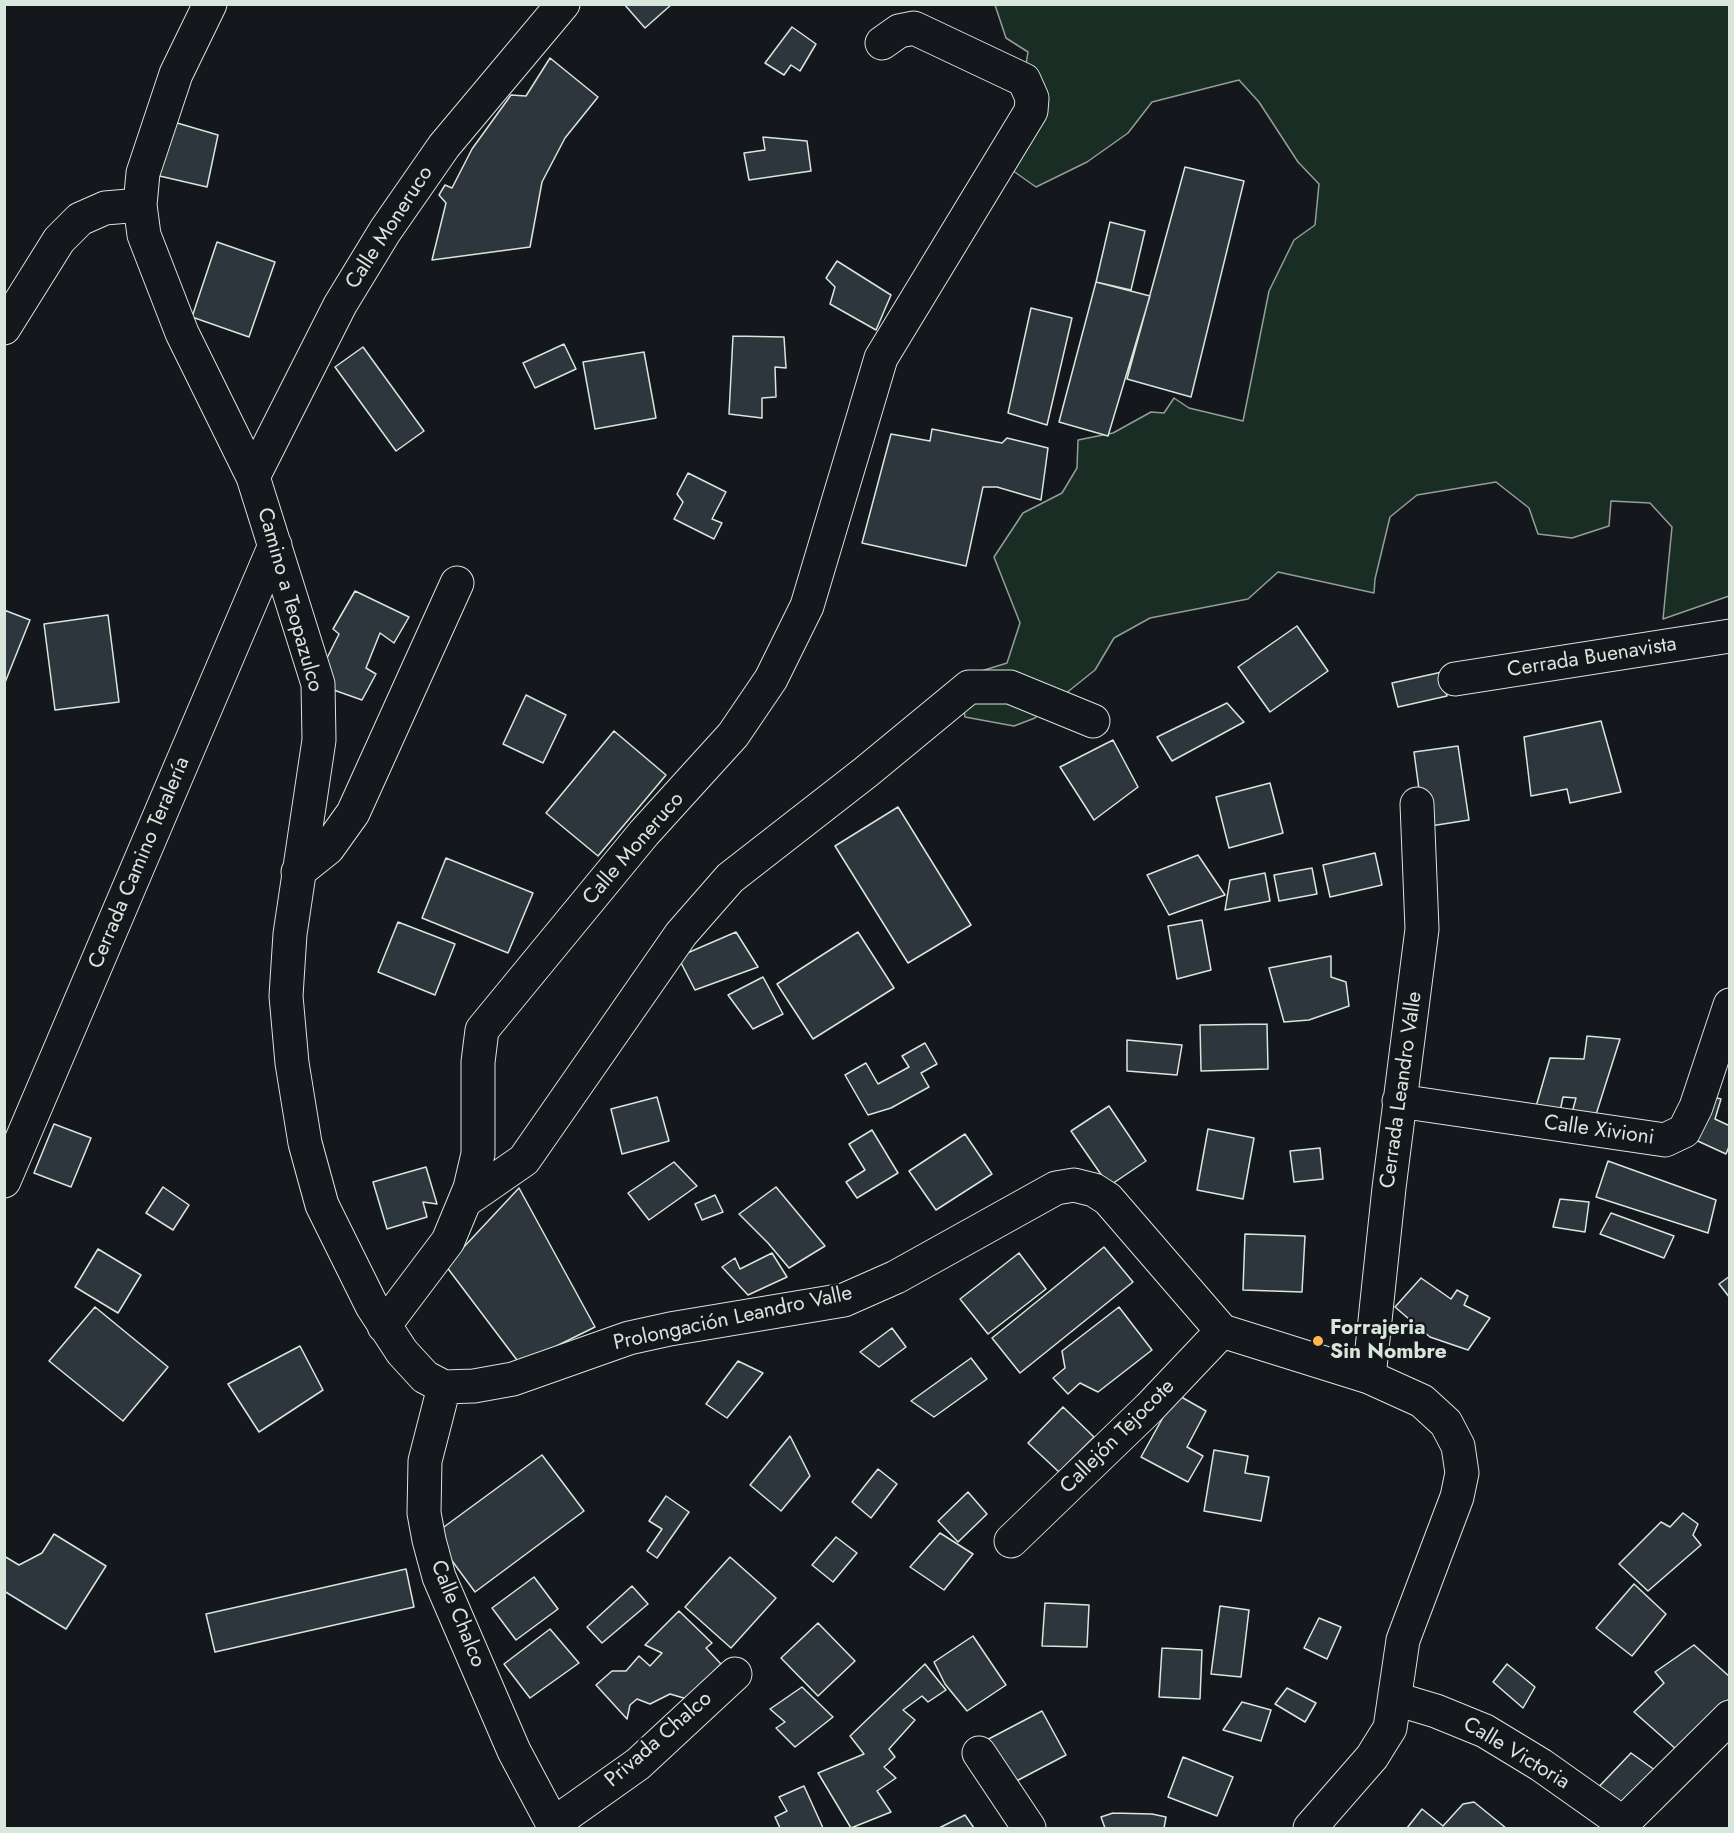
<!DOCTYPE html>
<html>
<head>
<meta charset="utf-8">
<style>
	body { margin:0 }
	#map { position:relative; width:1734px; height:1833px; overflow:hidden; background:#14181c; font-family:Jost,sans-serif }
	canvas { display:block }
	.frame { position:absolute; inset:0; border:6px solid #d8e6dc; pointer-events:none }
</style>
</head>
<body>
<div id="map">
<canvas width="1734" height="1833"></canvas>
<div class="frame"></div>
</div>
<script>
const ctx = document.querySelector('canvas').getContext('2d');
ctx.lineJoin = 'round';
function fillPath(path, color) { ctx.fillStyle = color; ctx.fill(path, 'evenodd'); }
const toPath = rows => new Path2D(rows.map(r => 'M' + r).join(''));
function strokePath(path, color, width, dash) { ctx.strokeStyle = color; ctx.lineWidth = width; ctx.lineCap = dash ? 'butt' : 'round'; ctx.setLineDash(dash || []); ctx.stroke(path); }
function label(font, color, halo, rows, align = 'center') {
  ctx.font = font + ' Jost,sans-serif'; ctx.lineWidth = 4.5; ctx.setLineDash([]); ctx.textBaseline = 'middle'; ctx.strokeStyle = halo; ctx.fillStyle = color; for (const [text, x, y, turn = 0] of rows) {
    ctx.save(); ctx.translate(x, y); ctx.rotate((+turn || 0) * Math.PI / 180); ctx.textAlign = isNaN(turn) ? turn : align; if (halo) ctx.strokeText(text, 0, 0); ctx.fillText(text, 0, 0); ctx.restore();
  }
}
const green = toPath([
	[995,5,1729,5,1729,596,1663,619,1672,527,1650,503,1611,501,1609,526,1572,538,1538,534,1529,508,1496,482,1417,495,1390,517,1375,579,1374,593,1278,572,1248,599,1150,618,1114,638,1095,670,1035,718,1014,726,965,717,959,678,1007,663,1020,623,994,557,1023,513,1062,493,1077,468,1078,440,1113,433,1151,412,1164,413,1174,398,1189,408,1243,421,1269,291,1294,240,1315,225,1319,184,1298,162,1259,102,1239,80,1152,102,1128,133,1087,162,1036,187,1009,168,1028,52,1006,38,995,5]
]);
fillPath(green, '#1a2d24');
strokePath(green, '#939e99', 1.5);
const building = toPath([
	[624,4,672,4,645,28,624,4],
	[792,27,816,44,800,71,791,65,784,75,765,63,792,27],
	[550,58,598,97,565,138,542,182,530,247,432,260,446,203,439,195,445,185,452,188,472,149,511,95,526,96,550,58],
	[167,120,218,135,207,187,151,174,167,120],
	[763,137,807,141,811,171,749,180,744,153,765,150,763,137],
	[1185,167,1244,181,1191,397,1127,379,1185,167],
	[1110,222,1145,231,1131,290,1096,282,1110,222],
	[217,242,275,262,249,337,192,317,217,242],
	[837,261,891,295,876,330,830,304,835,287,826,278,837,261],
	[1096,282,1150,296,1108,436,1059,422,1096,282],
	[1031,308,1072,318,1047,425,1008,413,1031,308],
	[733,336,784,337,786,368,775,367,776,397,762,398,762,418,729,414,733,336],
	[564,344,576,369,535,388,523,363,564,344],
	[363,347,424,431,396,451,335,367,363,347],
	[644,352,656,418,595,429,583,362,644,352],
	[932,429,1002,443,1007,438,1048,448,1041,500,997,487,983,487,966,566,862,543,891,434,930,441,932,429],
	[688,473,726,492,712,519,722,523,714,539,674,519,683,502,677,494,688,473],
	[355,591,409,617,394,643,380,633,366,668,376,674,362,700,328,688,326,660,339,634,333,629,355,591],
	[4,610,30,620,4,685,4,610],
	[108,615,119,702,55,710,44,624,108,615],
	[1297,626,1328,671,1270,712,1238,667,1297,626],
	[1442,672,1447,696,1398,707,1392,683,1442,672],
	[526,695,566,715,543,763,503,744,526,695],
	[1227,703,1244,722,1172,761,1157,737,1227,703],
	[1601,721,1621,792,1570,803,1567,789,1531,796,1524,737,1601,721],
	[614,731,666,775,598,856,546,813,614,731],
	[1113,740,1138,787,1094,820,1060,767,1113,740],
	[1458,746,1469,820,1424,827,1414,752,1458,746],
	[1270,783,1283,833,1229,848,1216,797,1270,783],
	[898,807,971,925,908,963,835,846,898,807],
	[1375,853,1382,885,1330,897,1323,865,1375,853],
	[1198,855,1225,895,1169,915,1147,875,1198,855],
	[446,858,533,893,508,953,422,918,446,858],
	[1312,868,1317,894,1279,901,1274,875,1312,868],
	[1265,873,1270,901,1225,910,1230,880,1265,873],
	[1202,920,1211,970,1177,979,1168,926,1202,920],
	[398,922,455,944,435,995,378,972,398,922],
	[736,932,758,967,695,990,678,957,736,932],
	[858,932,894,988,813,1039,777,984,858,932],
	[1331,956,1331,977,1346,982,1349,1006,1309,1020,1284,1022,1269,968,1331,956],
	[763,977,783,1014,753,1029,728,995,763,977],
	[1267,1024,1268,1069,1201,1071,1200,1025,1267,1024],
	[1587,1036,1620,1039,1593,1124,1570,1120,1576,1098,1563,1097,1558,1121,1533,1117,1550,1058,1584,1059,1587,1036],
	[1127,1040,1182,1045,1177,1075,1127,1071,1127,1040],
	[925,1043,937,1064,921,1073,929,1087,891,1108,868,1115,845,1075,866,1063,878,1084,909,1067,902,1056,925,1043],
	[1705,1095,1721,1099,1715,1119,1730,1126,1730,1144,1726,1154,1689,1137,1705,1095],
	[657,1097,669,1141,622,1154,611,1109,657,1097],
	[1109,1106,1146,1161,1109,1186,1071,1131,1109,1106],
	[54,1124,91,1138,71,1187,34,1173,54,1124],
	[1208,1129,1254,1138,1243,1199,1197,1190,1208,1129],
	[872,1130,898,1173,857,1198,846,1182,865,1170,849,1144,872,1130],
	[965,1134,992,1174,936,1210,909,1171,965,1134],
	[1320,1148,1323,1179,1294,1182,1290,1151,1320,1148],
	[1608,1161,1716,1200,1708,1233,1596,1197,1608,1161],
	[674,1162,697,1186,649,1220,628,1193,674,1162],
	[426,1167,437,1204,423,1202,427,1217,387,1229,373,1182,426,1167],
	[163,1187,189,1205,173,1230,146,1213,163,1187],
	[776,1187,825,1246,789,1268,768,1243,739,1214,776,1187],
	[519,1188,595,1327,520,1364,446,1266,519,1188],
	[715,1195,723,1212,702,1220,695,1204,715,1195],
	[1560,1199,1589,1202,1585,1232,1553,1227,1560,1199],
	[1611,1213,1674,1236,1664,1258,1600,1234,1611,1213],
	[1245,1234,1305,1236,1302,1292,1243,1290,1245,1234],
	[1104,1247,1133,1282,1020,1373,992,1338,1104,1247],
	[98,1249,141,1275,118,1313,75,1287,98,1249],
	[772,1253,787,1277,748,1295,722,1267,735,1258,740,1269,772,1253],
	[1019,1253,1046,1289,988,1334,960,1299,1019,1253],
	[1730,1276,1730,1298,1719,1284,1730,1276],
	[1421,1278,1451,1299,1457,1290,1468,1296,1464,1305,1490,1318,1468,1350,1430,1337,1395,1307,1421,1278],
	[95,1307,168,1367,123,1421,49,1361,95,1307],
	[1119,1307,1152,1350,1098,1392,1080,1383,1068,1394,1053,1378,1065,1368,1062,1351,1119,1307],
	[892,1328,906,1347,879,1367,860,1352,892,1328],
	[300,1346,323,1390,259,1432,228,1384,300,1346],
	[971,1358,987,1379,934,1417,911,1401,971,1358],
	[738,1361,763,1373,727,1418,706,1404,738,1361],
	[1176,1394,1206,1411,1187,1447,1203,1456,1188,1482,1141,1457,1176,1394],
	[1063,1407,1094,1437,1059,1472,1028,1443,1063,1407],
	[790,1436,810,1476,781,1511,750,1485,790,1436],
	[1214,1450,1248,1456,1245,1473,1269,1477,1261,1521,1204,1511,1214,1450],
	[542,1455,584,1511,475,1592,433,1535,542,1455],
	[878,1469,897,1484,871,1518,852,1502,878,1469],
	[968,1492,987,1514,958,1542,938,1521,968,1492],
	[666,1496,689,1512,657,1558,647,1551,662,1529,649,1521,666,1496],
	[1683,1513,1698,1524,1693,1535,1701,1545,1648,1591,1619,1564,1661,1522,1670,1527,1683,1513],
	[940,1533,973,1554,944,1590,910,1567,940,1533],
	[54,1534,106,1566,66,1629,4,1591,4,1556,19,1565,42,1553,54,1534],
	[836,1537,857,1553,833,1582,812,1565,836,1537],
	[730,1557,776,1598,731,1648,685,1607,730,1557],
	[406,1569,414,1607,215,1652,206,1614,406,1569],
	[534,1577,558,1609,516,1640,492,1608,534,1577],
	[1634,1584,1666,1614,1632,1656,1596,1628,1634,1584],
	[632,1586,648,1604,602,1643,587,1627,632,1586],
	[1045,1603,1089,1605,1087,1647,1042,1646,1045,1603],
	[1220,1606,1249,1610,1241,1677,1211,1674,1220,1606],
	[679,1611,712,1643,706,1648,721,1664,687,1699,670,1694,650,1704,637,1699,630,1705,627,1719,596,1685,612,1671,626,1671,639,1656,650,1666,662,1653,645,1645,679,1611],
	[1319,1618,1341,1627,1327,1659,1304,1648,1319,1618],
	[818,1623,855,1661,818,1696,781,1658,818,1623],
	[550,1629,579,1663,530,1698,504,1664,550,1629],
	[973,1636,1006,1685,967,1711,945,1684,934,1662,973,1636],
	[1694,1645,1730,1677,1730,1698,1677,1750,1634,1712,1664,1683,1655,1672,1694,1645],
	[1162,1648,1202,1650,1200,1699,1159,1697,1162,1648],
	[925,1664,946,1690,928,1702,922,1696,903,1710,915,1720,889,1749,895,1757,884,1767,896,1778,877,1791,891,1812,851,1828,818,1773,864,1754,850,1736,925,1664],
	[1507,1664,1535,1687,1523,1708,1493,1682,1507,1664],
	[802,1687,833,1717,795,1747,776,1728,785,1722,770,1709,802,1687],
	[1287,1688,1316,1703,1305,1722,1275,1704,1287,1688],
	[1242,1702,1271,1710,1261,1741,1223,1730,1242,1702],
	[1042,1711,1066,1755,1005,1787,981,1743,1042,1711],
	[1631,1753,1659,1773,1626,1807,1590,1796,1631,1753],
	[1183,1757,1233,1777,1217,1816,1168,1797,1183,1757],
	[804,1786,823,1828,780,1828,775,1817,787,1811,779,1797,804,1786],
	[1474,1802,1506,1828,1407,1828,1422,1809,1443,1826,1463,1804,1474,1802],
	[1113,1813,1152,1814,1166,1817,1164,1828,1105,1828,1101,1817,1113,1813],
	[965,1815,974,1828,939,1828,965,1815]
]);
fillPath(building, '#2c363c');
strokePath(building, '#d8e6dc', 1.5);
const minor = toPath([
	[210,4,176,74,143,173,140,205,144,235,182,333,253,477,318,684,319,740,290,934,286,996,292,1063,305,1143,322,1205,372,1306,402,1352,425,1377,444,1387,474,1386,513,1379,629,1338,670,1329,844,1300,896,1277,1056,1188,1074,1185,1094,1190,1108,1199,1222,1331,1369,1377,1422,1401,1446,1423,1458,1446,1462,1473,1457,1497,1403,1640,1390,1728,1372,1757,1310,1828],
	[4,328,59,240,80,219,105,208,140,205],
	[253,477,340,305,385,231,444,146,563,4],
	[1455,679,1730,636],
	[298,872,328,848,353,813,457,583],
	[1399,1101,1665,1140,1684,1131,1696,1107,1730,1005],
	[4,1181,275,545],
	[465,1201,524,1160,681,934,730,878,866,772,969,687,1010,687,1093,721],
	[384,1326,448,1241,470,1188,478,1154,478,1062,482,1030,644,833,733,735,771,679,807,606,881,358,1031,111,1032,98,1024,80,914,28,899,31,882,43],
	[1369,1377,1389,1188,1422,929,1417,804],
	[444,1387,425,1461,424,1513,429,1540,439,1577,514,1751,555,1828],
	[1011,1541,1149,1408,1222,1331],
	[1396,1699,1436,1711,1485,1731,1541,1765,1623,1823,1624,1828],
	[979,1753,1029,1828],
	[1623,1823,1730,1717],
	[552,1825,638,1764,735,1674]
]);
strokePath(minor, '#d8e6dc', 35);
strokePath(minor, '#14181c', 33);
for (const [x, y, r, color] of [
	[1318,1341,6,"#ffb74d"]
]) { const dot = new Path2D(); dot.arc(x, y, r, 0, 2 * Math.PI); ctx.fillStyle = color; ctx.fill(dot); strokePath(dot, '#14181c', 2); }
label('21px', '#d8e6dc', '#14181c', [
	["Calle Moneruco",390,228,-57],
	["Camino a Teopazulco",289,600,74],
	["Cerrada Buenavista",1592,658,-9],
	["Calle Moneruco",634,849,-49],
	["Cerrada Camino Teralería",140,863,-67],
	["Cerrada Leandro Valle",1402,1090,-82],
	["Calle Xivioni",1599,1131,8],
	["Prolongación Leandro Valle",733,1319,-12],
	["Callejón Tejocote",1118,1437,-45],
	["Calle Chalco",457,1614,68],
	["Privada Chalco",659,1740,-41],
	["Calle Victoria",1516,1754,31]
]);
label('bold 21px', '#d8e6dc', '#14181c', [
	["Forrajeria",1330,1329],
	["Sin Nombre",1330,1353]
], 'left');
</script>
</body>
</html>
